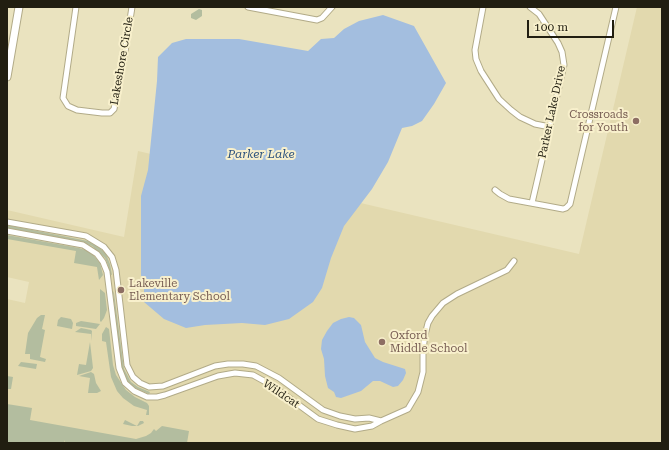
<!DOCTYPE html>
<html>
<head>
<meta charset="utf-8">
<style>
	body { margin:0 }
	#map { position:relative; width:669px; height:450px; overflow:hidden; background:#eae3bf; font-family:"Roboto Serif",serif }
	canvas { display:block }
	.frame { position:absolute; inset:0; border:8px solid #211e11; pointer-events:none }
	.scale { position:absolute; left:527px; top:20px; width:87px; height:18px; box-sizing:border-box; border:2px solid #211e11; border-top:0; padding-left:5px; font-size:12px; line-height:14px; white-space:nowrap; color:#211e11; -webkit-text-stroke:3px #f8f0cc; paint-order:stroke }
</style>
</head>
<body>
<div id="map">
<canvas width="669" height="450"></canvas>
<div class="frame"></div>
<div class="scale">100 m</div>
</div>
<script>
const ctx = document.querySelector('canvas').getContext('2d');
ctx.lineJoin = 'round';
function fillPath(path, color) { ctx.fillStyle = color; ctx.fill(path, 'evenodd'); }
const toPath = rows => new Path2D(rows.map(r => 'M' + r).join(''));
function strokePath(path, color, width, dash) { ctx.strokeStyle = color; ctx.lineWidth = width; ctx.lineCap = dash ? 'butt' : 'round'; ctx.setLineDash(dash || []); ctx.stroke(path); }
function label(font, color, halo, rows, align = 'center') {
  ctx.font = font + ' "Roboto Serif",serif'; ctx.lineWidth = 4; ctx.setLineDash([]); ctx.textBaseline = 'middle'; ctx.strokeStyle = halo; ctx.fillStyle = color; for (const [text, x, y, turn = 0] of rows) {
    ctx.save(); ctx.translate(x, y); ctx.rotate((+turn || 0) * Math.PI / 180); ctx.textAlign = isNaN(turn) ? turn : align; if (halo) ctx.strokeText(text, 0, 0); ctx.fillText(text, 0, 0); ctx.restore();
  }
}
fillPath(toPath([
	[637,7,662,7,662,443,7,443,7,299,25,303,29,282,7,277,7,210,124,237,138,151,579,254]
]), '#e2d9ae');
fillPath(toPath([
	[199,9,202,10,202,16,196,20,191,18,191,14],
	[7,225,88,241,99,247,106,254,110,264,112,275,109,274,108,265,105,258,92,246,82,242,7,228],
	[7,235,79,248,88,251,94,256,100,263,103,275,99,280,97,267,74,263,76,251,7,239],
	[100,289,105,293,107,310,104,318,101,322,100,321],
	[113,291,114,293,124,369,131,382,138,387,150,392,149,394,133,387,126,380,121,370],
	[41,315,45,315,42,329,45,330,40,357,46,359,45,362,30,359,30,354,25,354,28,333,37,318],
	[61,317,71,319,73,323,72,329,57,326,58,320],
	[81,321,100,324,96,329,76,326,76,323],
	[106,327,109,329,113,365,116,375,126,390,135,397,147,403,149,406,149,415,146,415,147,410,134,406,123,398,117,391,111,377,106,342,102,341,102,334],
	[81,328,91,330,92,331,91,341,91,334,75,332],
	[90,342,93,368,91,371,77,375,79,364,86,365],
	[21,362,37,364,36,369,18,366],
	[91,372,94,374,96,383,101,391,97,393,88,393,90,378,79,376],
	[7,376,13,377,11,389,7,389],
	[7,404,32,408,30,420,136,439,146,436,151,433,154,429,156,431,162,426,189,431,187,443,65,443,65,440,64,443,7,443],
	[125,420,137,426,140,421,143,421,144,423,138,426,132,426,123,424]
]), '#b3bd9f');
fillPath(toPath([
	[383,15,414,26,446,83,434,104,422,121,412,126,402,128,388,162,372,189,344,226,331,258,322,288,313,302,289,319,265,325,242,323,205,325,186,328,164,319,144,302,144,287,141,275,141,196,148,170,157,81,158,57,172,43,186,39,239,39,308,51,321,39,334,38,344,29,359,21],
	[349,317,354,318,361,325,365,342,375,358,383,362,405,369,406,373,403,380,398,386,393,387,380,381,373,381,361,391,341,398,336,397,334,392,328,388,325,376,324,359,321,349,322,340,327,331,333,323,341,319]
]), '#a3bedf');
const minor = toPath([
	[76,7,63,98,68,106,77,110,102,113,110,113,114,109,124,58,132,7],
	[248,7,317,20,322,18,332,7],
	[483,7,475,50,476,59,481,71,499,99,511,110,520,117,535,124,550,127],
	[530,7,539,14,558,43,562,52,564,65,532,203],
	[495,190,500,194,509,199,547,206,563,209,566,208,570,204,616,7],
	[7,222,86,236,104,247,112,257,116,270,127,365,133,377,140,383,149,387,163,386,215,366,228,364,243,364,256,366,279,378,323,410,340,416,355,419,369,418,381,421],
	[7,231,83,245,97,254,103,262,107,272,119,368,125,383,134,391,147,397,157,397,165,395,218,376,235,373,253,375,273,386,318,419,337,425,355,429,372,426,381,421,408,409,418,392,423,372,423,349,425,335,428,323,432,316,443,303,457,294,507,270,514,261]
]);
const secondary = toPath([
	[7,77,19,7]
]);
strokePath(minor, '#b2ab88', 7);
strokePath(secondary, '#b2ab88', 9);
strokePath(minor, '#fff', 5);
strokePath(secondary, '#fff', 7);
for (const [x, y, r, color] of [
	[636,121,4,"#8d6e63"],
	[121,290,4,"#8d6e63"],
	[382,342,4,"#8d6e63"]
]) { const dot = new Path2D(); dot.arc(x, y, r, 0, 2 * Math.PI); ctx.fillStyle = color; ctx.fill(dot); strokePath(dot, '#f8f0cc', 1.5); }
label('11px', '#211e11', '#f8f0cc', [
	["Lakeshore Circle",122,61,-80],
	["Parker Lake Drive",552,112,-78],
	["Wildcat",281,394,34]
]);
label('11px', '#785e54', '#f8f0cc', [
	["Crossroads",628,115,"right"],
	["for Youth",628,128,"right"],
	["Lakeville",129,284],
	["Elementary School",129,297],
	["Oxford",390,336],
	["Middle School",390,349]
], 'left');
label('italic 12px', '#2c527e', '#f8f0cc', [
	["Parker Lake",261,154]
]);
</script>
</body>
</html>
